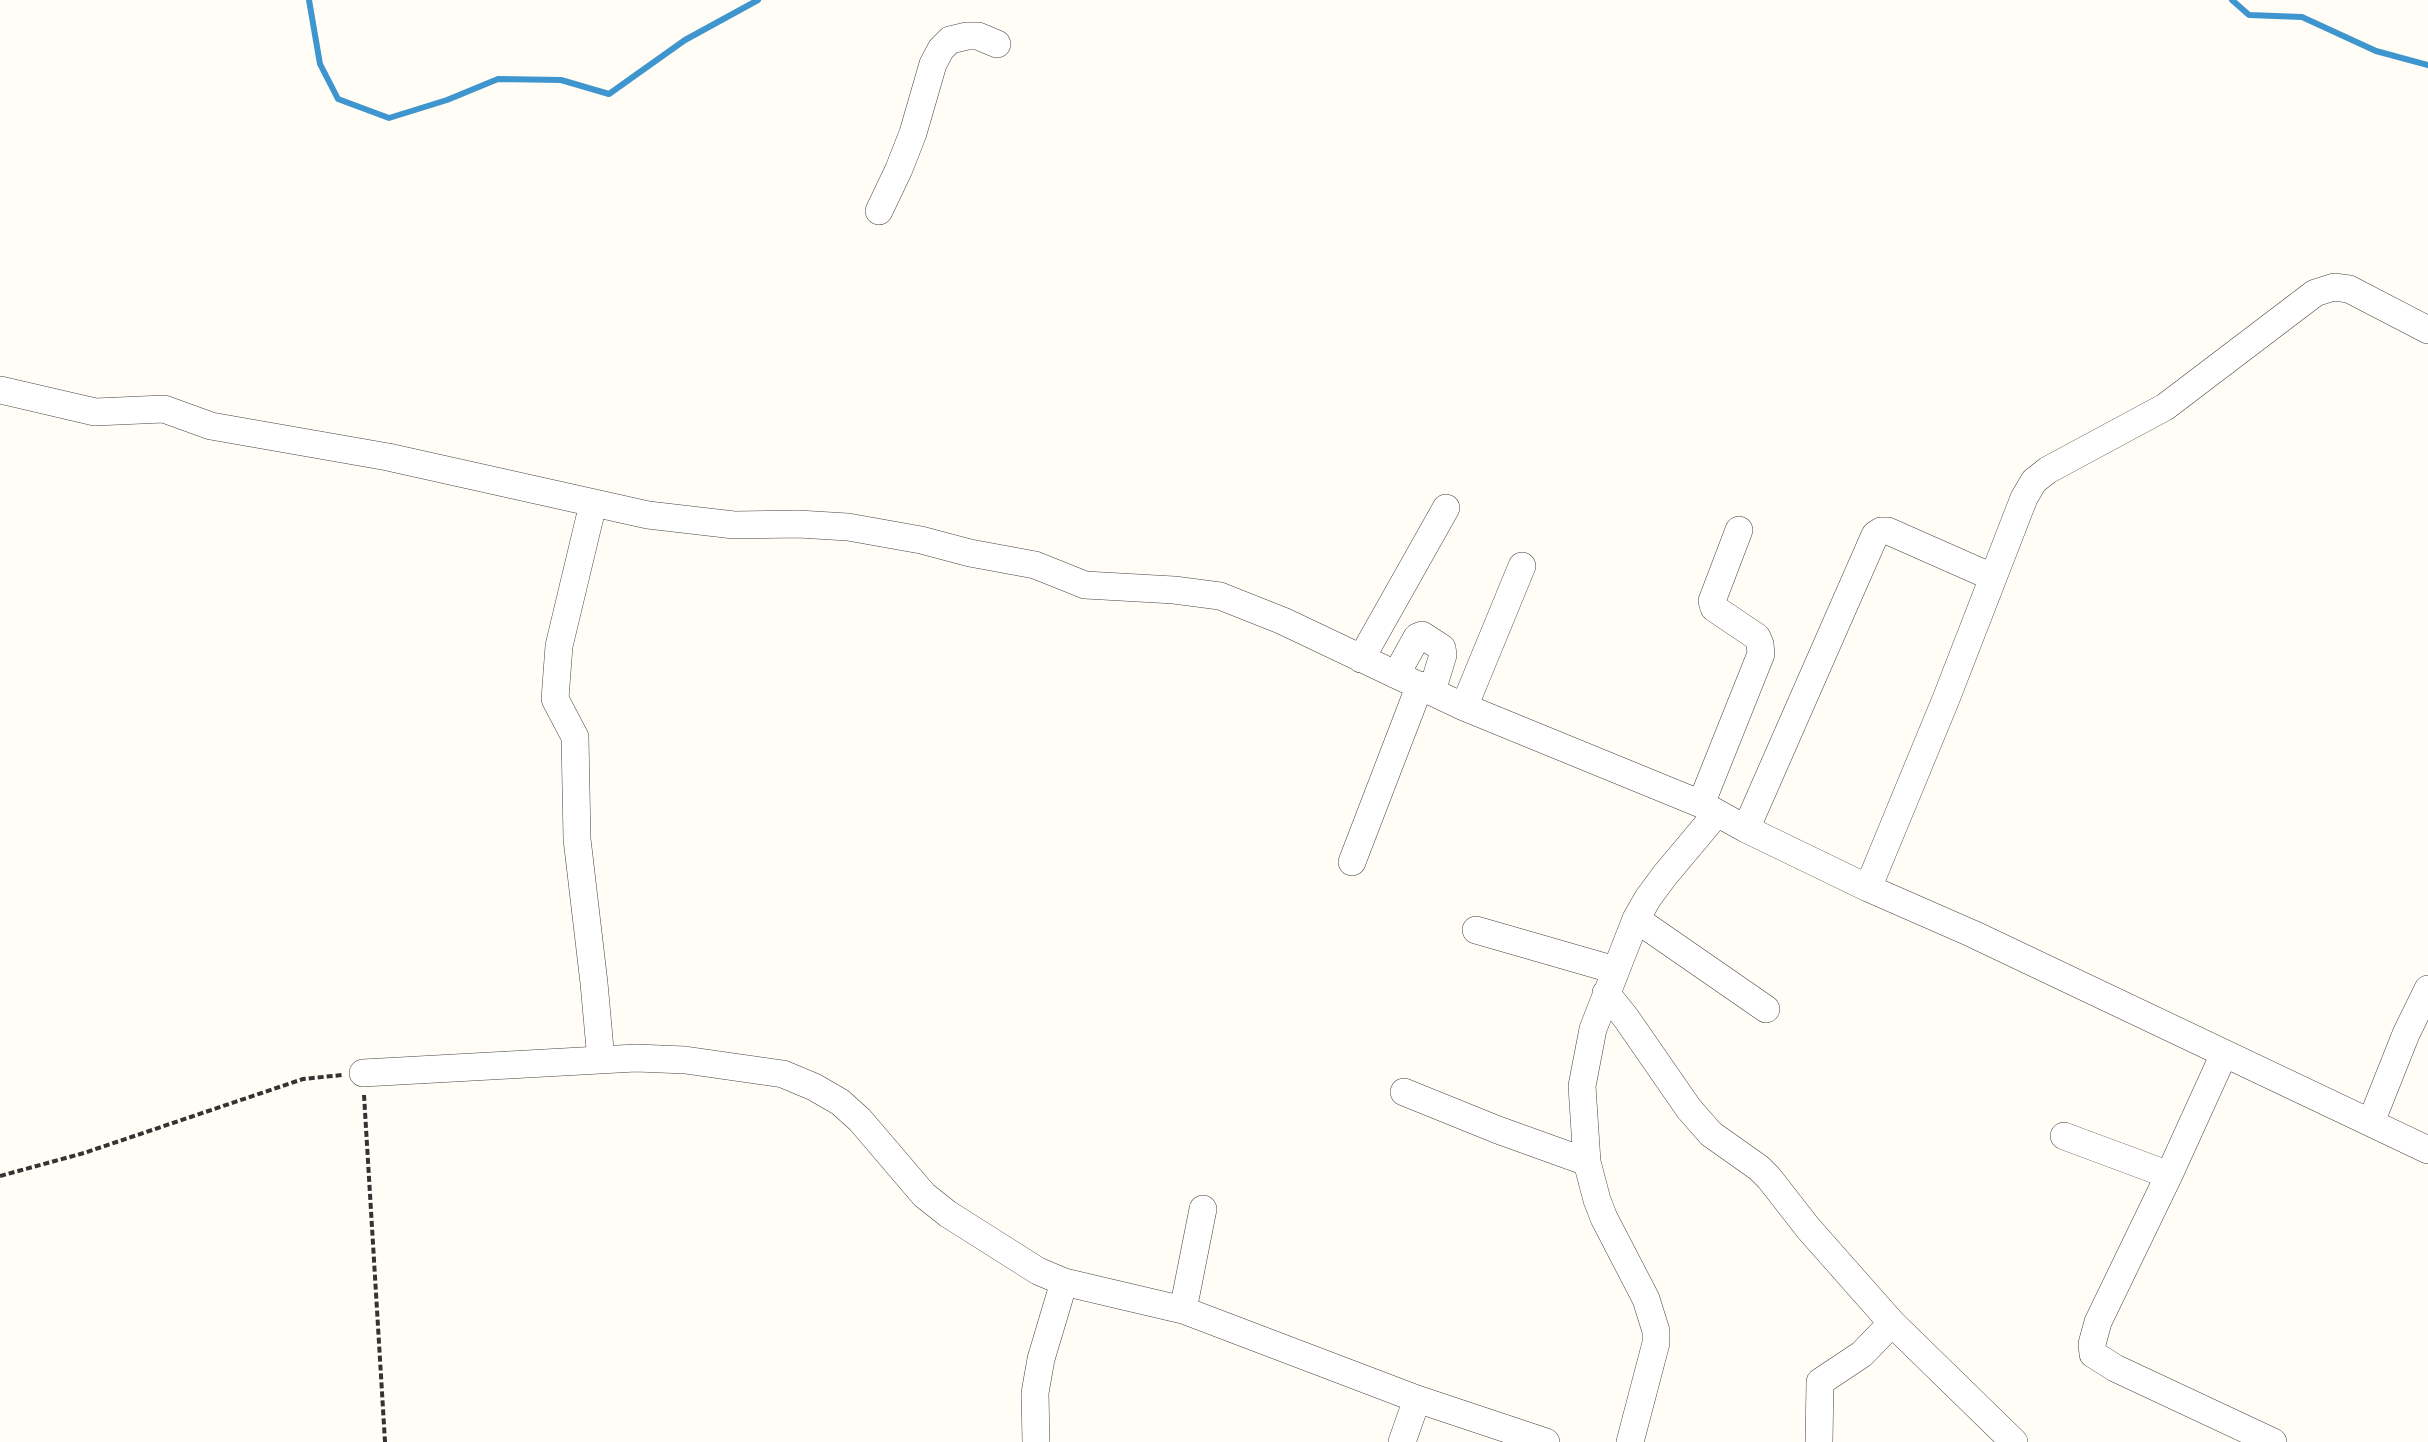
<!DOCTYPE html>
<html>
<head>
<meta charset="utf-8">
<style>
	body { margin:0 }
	canvas { display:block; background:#fffdf5 }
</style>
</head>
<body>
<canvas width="2428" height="1442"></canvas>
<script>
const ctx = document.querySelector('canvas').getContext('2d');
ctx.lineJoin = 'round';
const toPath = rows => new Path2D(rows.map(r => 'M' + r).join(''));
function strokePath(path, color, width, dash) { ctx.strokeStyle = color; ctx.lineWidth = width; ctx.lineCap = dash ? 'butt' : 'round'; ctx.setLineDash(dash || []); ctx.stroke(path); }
strokePath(toPath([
	[309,0,320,64,338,99,389,118,447,100,498,79,561,80,609,94,685,40,758,0],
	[2232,0,2249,15,2302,17,2376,51,2428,65]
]), '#3f96cf', 6);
const minor = toPath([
	[879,211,899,169,913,133,933,64,941,49,950,40,967,36,978,36,997,44],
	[0,390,95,412,164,409,211,426,388,457,648,515,734,525,798,524,848,527,921,540,970,553,1035,565,1085,585,1174,590,1220,596,1283,621,1464,707,1701,804,1746,829,1868,888,1973,934,2428,1150],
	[593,504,559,646,555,699,575,737,577,839,594,983,601,1060],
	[1361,659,1446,508],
	[1396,675,1417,637,1422,635,1442,648,1443,655,1432,691],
	[1464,707,1522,566],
	[1701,804,1761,654,1760,644,1757,637,1714,608,1712,601,1739,530],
	[1746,829,1875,535,1881,531,1888,531,1992,577],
	[1352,862,1420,685],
	[1868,888,1946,699,2024,498,2034,481,2048,470,2165,407,2315,293,2334,287,2349,289,2428,330],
	[1636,919,1766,1009],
	[1476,930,1615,970],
	[1606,993,1626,1018,1689,1109,1711,1134,1759,1168,1769,1178,1808,1228,1892,1323,2014,1442],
	[363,1073,636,1058,685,1060,783,1074,814,1087,840,1102,860,1120,924,1195,948,1214,1038,1271,1064,1282,1041,1359,1035,1393,1036,1442],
	[1404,1092,1498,1130,1587,1162],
	[2371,1122,2406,1034,2428,989],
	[2064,1136,2169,1175,2224,1054],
	[2169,1175,2098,1322,2092,1344,2093,1354,2115,1368,2273,1442],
	[1064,1282,1183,1310,1417,1399,1546,1442],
	[1183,1310,1203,1209],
	[1402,1442,1417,1399],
	[1630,1442,1656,1343,1656,1331,1646,1299,1604,1218,1597,1200,1587,1162,1582,1086,1593,1029,1636,919,1648,898,1665,875,1717,813],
	[1819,1442,1820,1382,1862,1354,1892,1323]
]);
strokePath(minor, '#444', 28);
strokePath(toPath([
	[364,1095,385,1442],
	[0,1176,84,1153,303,1079,342,1075]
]), '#333', 4, [6, 3]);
strokePath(minor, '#fff', 27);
</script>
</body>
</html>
